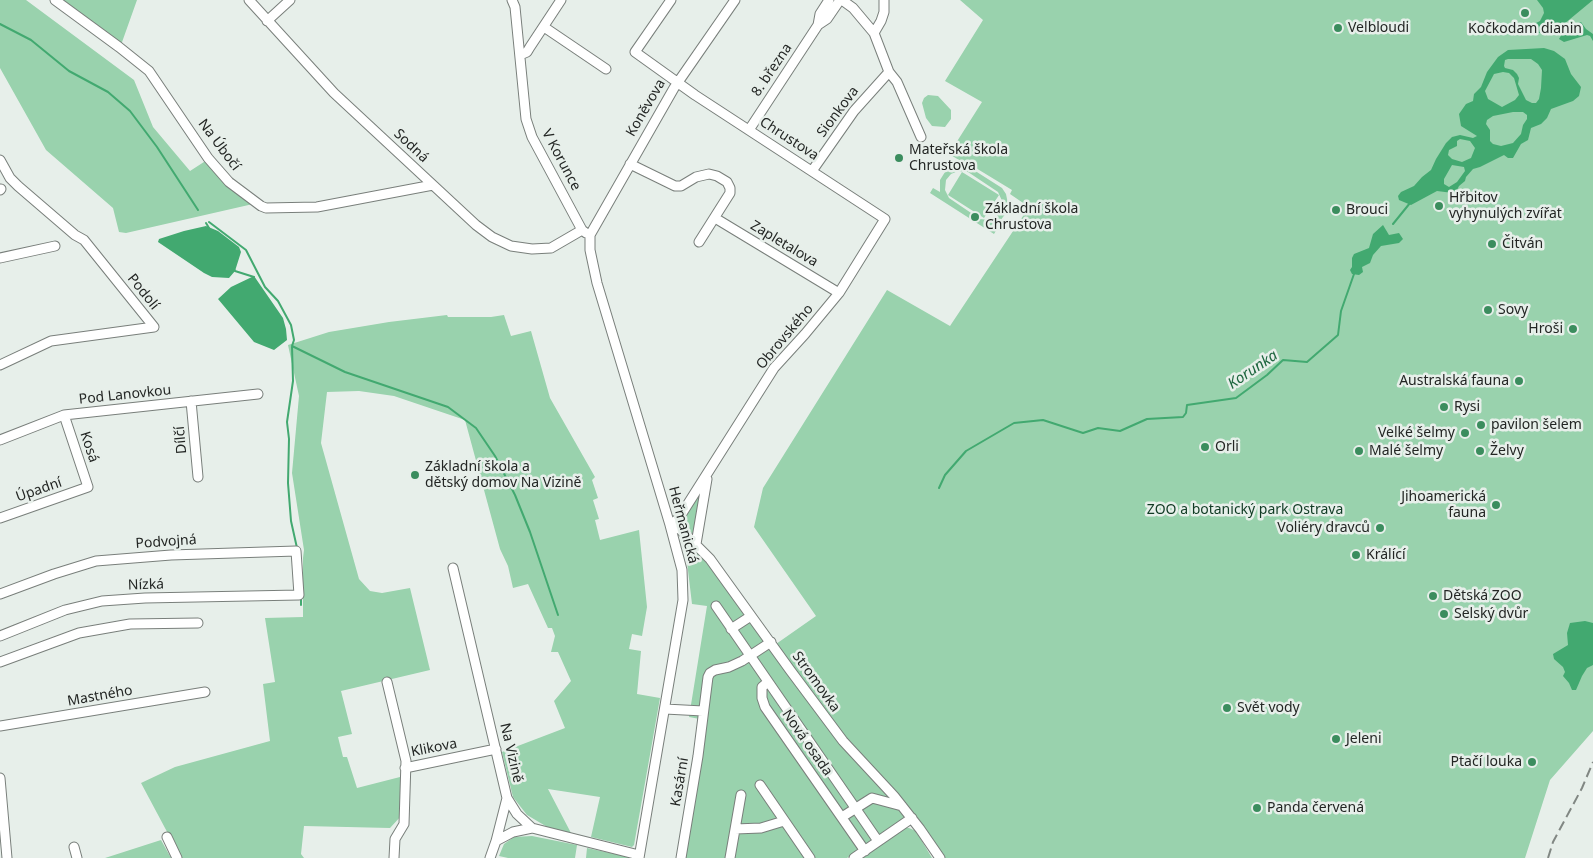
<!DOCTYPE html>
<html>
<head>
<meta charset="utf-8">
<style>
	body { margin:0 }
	canvas { display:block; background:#e7efea }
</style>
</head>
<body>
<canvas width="1593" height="858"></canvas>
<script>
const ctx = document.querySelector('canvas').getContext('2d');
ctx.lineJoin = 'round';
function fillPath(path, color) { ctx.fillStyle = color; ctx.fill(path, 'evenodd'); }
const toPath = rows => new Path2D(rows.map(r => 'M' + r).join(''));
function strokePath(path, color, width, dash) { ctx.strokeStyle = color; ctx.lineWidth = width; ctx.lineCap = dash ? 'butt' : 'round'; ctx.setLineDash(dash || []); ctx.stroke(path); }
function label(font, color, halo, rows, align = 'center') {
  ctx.font = font + ' "Noto Sans",sans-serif'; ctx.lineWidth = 5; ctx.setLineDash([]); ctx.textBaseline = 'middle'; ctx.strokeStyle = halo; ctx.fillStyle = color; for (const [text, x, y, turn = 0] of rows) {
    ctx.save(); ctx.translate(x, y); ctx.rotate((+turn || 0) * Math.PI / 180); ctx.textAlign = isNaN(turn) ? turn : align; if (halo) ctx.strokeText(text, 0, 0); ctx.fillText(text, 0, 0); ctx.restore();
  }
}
fillPath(toPath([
	[0,0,26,0,134,80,153,127,190,171,207,160,253,204,126,233,119,232,113,208,46,150,0,68],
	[58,0,137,0,121,45],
	[960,0,1593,0,1593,731,1550,780,1525,858,943,858,940,851,900,796,847,741,776,644,816,616,754,527,763,488,887,290,950,326,1029,207,1010,194,1012,190,966,162,964,163,949,154,982,102,945,81,983,20],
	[928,95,938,96,951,110,951,119,945,127,932,126,926,118,922,103,924,98],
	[961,165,969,167,1002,188,1006,194,1008,204,1006,213,1000,221,991,225,997,229,994,234,930,193,933,188,940,192,940,180,945,172,952,167],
	[958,171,968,172,998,192,1003,203,1001,211,997,216,989,220,980,219,949,198,945,190,946,180,951,174],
	[962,172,999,195,984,218,948,195],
	[447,315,448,317,491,317,504,315,511,336,531,331,550,398,595,477,592,480,598,498,593,500,599,519,595,520,600,540,639,530,647,607,642,636,632,634,629,649,641,651,637,694,660,698,634,845,632,847,591,837,600,797,548,789,571,833,549,828,527,815,513,797,502,752,565,728,554,701,571,681,558,652,551,652,555,636,552,628,548,628,528,584,513,588,508,566,500,549,465,420,394,396,359,391,327,392,321,443,359,579,370,591,382,593,410,588,430,670,341,691,352,734,338,737,343,757,347,757,357,788,400,777,402,815,390,828,304,826,301,854,304,858,181,858,141,783,175,767,270,741,263,684,275,682,265,618,303,617,303,558,304,550,292,473,299,396,288,345,329,332,389,322],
	[701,488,694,533,692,534,682,525,681,518],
	[681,534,700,551,904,816,903,819,847,858,682,858,705,720,689,717,707,606,692,604,687,562],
	[905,828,909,828,916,831,932,858,862,858],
	[532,836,577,845,575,858,508,858,499,856,504,844,514,837],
	[161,840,171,858,105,858],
	[587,848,629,857,629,858,586,858]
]), '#99d2ad');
fillPath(toPath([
	[1537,0,1593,0,1564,24,1567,27,1581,22,1586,29,1593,34,1593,41,1590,36,1587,35,1564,42,1559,39,1563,32,1558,27,1547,33,1535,33,1534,24,1540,21,1544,13,1543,8],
	[1544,48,1554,51,1565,59,1571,74,1581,87,1579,96,1573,101,1551,109,1547,118,1541,124,1531,128,1528,140,1521,144,1513,158,1508,158,1504,155,1480,167,1473,169,1466,177,1465,181,1459,186,1457,190,1453,193,1437,191,1411,205,1399,200,1398,196,1401,192,1414,186,1422,177,1431,170,1436,159,1446,143,1452,137,1460,135,1473,138,1477,136,1461,126,1459,114,1466,104,1473,101,1474,94,1481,87,1487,72,1498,57,1508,50],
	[1508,59,1531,59,1538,64,1542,70,1541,88,1539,99,1536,103,1532,103,1526,100,1518,84,1519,78,1517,74,1513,70,1505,68,1504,66,1505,60],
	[1503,72,1509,73,1514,78,1519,95,1515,100,1502,107,1488,99,1485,91,1494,74],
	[1513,112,1523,112,1527,115,1527,119,1523,125,1521,134,1513,143,1501,146,1493,144,1490,141,1490,130,1486,124,1487,120,1493,116],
	[1460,139,1470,141,1475,148,1471,158,1462,162,1452,159,1448,155,1449,150,1457,146,1457,141],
	[1452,165,1464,167,1465,171,1457,182,1449,187,1444,184,1444,179],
	[1383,225,1389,235,1399,233,1403,239,1399,243,1381,246,1373,255,1370,263,1362,267,1363,272,1359,275,1352,274,1350,270,1352,267,1352,258,1354,254,1369,248,1373,234],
	[206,226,218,231,239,247,241,252,235,271,229,278,212,277,204,273,158,242,159,239,184,231],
	[254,276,283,318,286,329,287,340,274,350,254,342,218,299,231,287],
	[1585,621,1593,623,1593,665,1587,668,1582,676,1576,690,1572,690,1569,683,1563,676,1565,672,1563,667,1554,659,1553,654,1568,645,1567,633,1570,623]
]), '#42a970');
strokePath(toPath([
	[0,24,31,40,69,71,108,92,130,111,157,147,198,210],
	[209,222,246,250,265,287,278,301,291,325,294,340,292,346,345,372,448,407,476,428,495,456,515,495,530,532,558,615],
	[206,223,209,228],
	[1393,224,1410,203],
	[234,269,235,271,254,277],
	[292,347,293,381,287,422,289,439,288,483,291,521,297,548],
	[939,488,945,475,966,451,1014,423,1043,420,1083,433,1098,428,1120,431,1147,419,1183,417,1186,413,1187,405,1236,398,1267,375,1283,360,1307,362,1338,335,1341,311,1354,274],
	[301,597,301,605]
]), '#42a970', 2);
const minor = toPath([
	[55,0,119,47,149,71,208,158,229,182,261,206,266,208,317,207,433,185],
	[249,0,334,93,476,225,492,237,511,246,532,249,551,248,582,230],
	[512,0,515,7,526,119,532,137,582,230,586,233],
	[671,0,635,52,695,95,885,219,839,293,805,334,774,368,679,518,670,525,681,530,710,559,790,670,843,741,894,796,920,829,940,858],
	[842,0,853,8,874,33,889,72,897,82,921,137],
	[267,21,290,0],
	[818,25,820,14,829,0],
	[544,27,606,69],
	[874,33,881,21,884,12,884,0],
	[520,55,527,52,530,47,561,0],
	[749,130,818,25,827,19,840,0],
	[0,160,10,178,18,186,75,235,84,240,154,327,51,341,0,365],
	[630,164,675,186,681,186,696,177,709,174,717,176,727,182,730,188,730,193,699,242],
	[812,171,854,111,889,72],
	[0,190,1,189],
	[715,218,839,293],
	[0,258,55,246],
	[191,401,198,477],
	[0,440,64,415,258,394],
	[0,518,88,487,64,415],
	[696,544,707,479],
	[453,568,507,798,517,814,532,828,639,855],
	[0,594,54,574,96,561,171,555,296,551,299,595,145,598,102,601,65,610,0,636],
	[716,606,878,841],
	[731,629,751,616],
	[0,662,79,633,130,624,198,623],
	[387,682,406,761,404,824,395,839,394,858],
	[768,682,762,687,762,698,765,707,865,851],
	[665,709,703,711],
	[0,726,205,692],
	[405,768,496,749],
	[0,778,7,858],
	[760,785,810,858],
	[842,817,872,798,902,806],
	[735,829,761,828,784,821],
	[167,837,177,858],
	[496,841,507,798],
	[74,847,77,858],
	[490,858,496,841,513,832,532,828],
	[639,858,683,600,682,570,670,525,597,283,590,250,590,235,674,88,735,0],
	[681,858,698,756,708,677,710,673,715,670,729,667,742,661,771,642],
	[730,858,741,795],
	[854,858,912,818]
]);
strokePath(minor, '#797f7b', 11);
strokePath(minor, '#fff', 9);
strokePath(toPath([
	[1548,858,1553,842,1582,788,1593,762]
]), '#818783', 2, [10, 5]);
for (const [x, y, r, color] of [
	[1525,13,5,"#3b8d5e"],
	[1338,28,5,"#3b8d5e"],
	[899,158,5,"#3b8d5e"],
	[1439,206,5,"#3b8d5e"],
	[1336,210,5,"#3b8d5e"],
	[975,217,5,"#3b8d5e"],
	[1492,244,5,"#3b8d5e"],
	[1488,310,5,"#3b8d5e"],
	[1573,329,5,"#3b8d5e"],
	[1519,381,5,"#3b8d5e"],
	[1444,407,5,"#3b8d5e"],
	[1481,425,5,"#3b8d5e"],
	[1465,433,5,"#3b8d5e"],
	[1205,447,5,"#3b8d5e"],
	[1359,451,5,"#3b8d5e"],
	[1480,451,5,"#3b8d5e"],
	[415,475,5,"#3b8d5e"],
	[1496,505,5,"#3b8d5e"],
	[1380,528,5,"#3b8d5e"],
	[1356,555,5,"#3b8d5e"],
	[1433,596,5,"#3b8d5e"],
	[1444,614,5,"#3b8d5e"],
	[1227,708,5,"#3b8d5e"],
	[1336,739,5,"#3b8d5e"],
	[1532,762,5,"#3b8d5e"],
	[1257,808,5,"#3b8d5e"]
]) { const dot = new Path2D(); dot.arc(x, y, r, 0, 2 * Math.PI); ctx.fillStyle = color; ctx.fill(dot); strokePath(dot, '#e7efea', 2); }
label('14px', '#232624', '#e7efea', [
	["Velbloudi",1348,28],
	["Kočkodam dianin",1525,29,"center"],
	["Mateřská škola",909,150],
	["Chrustova",909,166],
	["Hřbitov",1449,198],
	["vyhynulých zvířat",1449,214],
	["Základní škola",985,209],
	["Chrustova",985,225],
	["Brouci",1346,210],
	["Čitván",1502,244],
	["Sovy",1498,310],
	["Hroši",1563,329,"right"],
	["Australská fauna",1509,381,"right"],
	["Rysi",1454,407],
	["pavilon šelem",1491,425],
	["Velké šelmy",1455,433,"right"],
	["Orli",1215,447],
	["Malé šelmy",1369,451],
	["Želvy",1490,451],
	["Základní škola a",425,467],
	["dětský domov Na Vizině",425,483],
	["Jihoamerická",1486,497,"right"],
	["fauna",1486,513,"right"],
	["Voliéry dravců",1370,528,"right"],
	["Králící",1366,555],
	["Dětská ZOO",1443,596],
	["Selský dvůr",1454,614],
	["Svět vody",1237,708],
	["Jeleni",1346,739],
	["Ptačí louka",1522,762,"right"],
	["Panda červená",1267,808]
], 'left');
label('14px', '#232624', '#e7efea', [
	["8. března",772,70,-56],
	["Koněvova",646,108,-60],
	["Sionkova",838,112,-53],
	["Chrustova",789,139,33],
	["Na Úbočí",219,145,53],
	["Sodná",411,146,43],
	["V Korunce",561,160,62],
	["Zapletalova",784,244,31],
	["Podolí",143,292,51],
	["Obrovského",785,337,-50],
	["Pod Lanovkou",125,395,-6],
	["Dílčí",181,440,-95],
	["Kosá",89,447,72],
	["Úpadní",39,490,-19],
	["Heřmanická",683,525,75],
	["Podvojná",166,542,-4],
	["Nízká",146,585,-2],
	["Stromovka",816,682,54],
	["Mastného",100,696,-10],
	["Nová osada",807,743,55],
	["Klikova",434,748,-11],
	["Na Vizině",511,753,77],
	["Kasární",680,782,-80]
]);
label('14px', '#103b24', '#e7efea', [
	["ZOO a botanický park Ostrava",1245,510]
]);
label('italic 15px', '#1f6740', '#e7efea', [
	["Korunka",1253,370,-34]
]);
</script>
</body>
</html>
